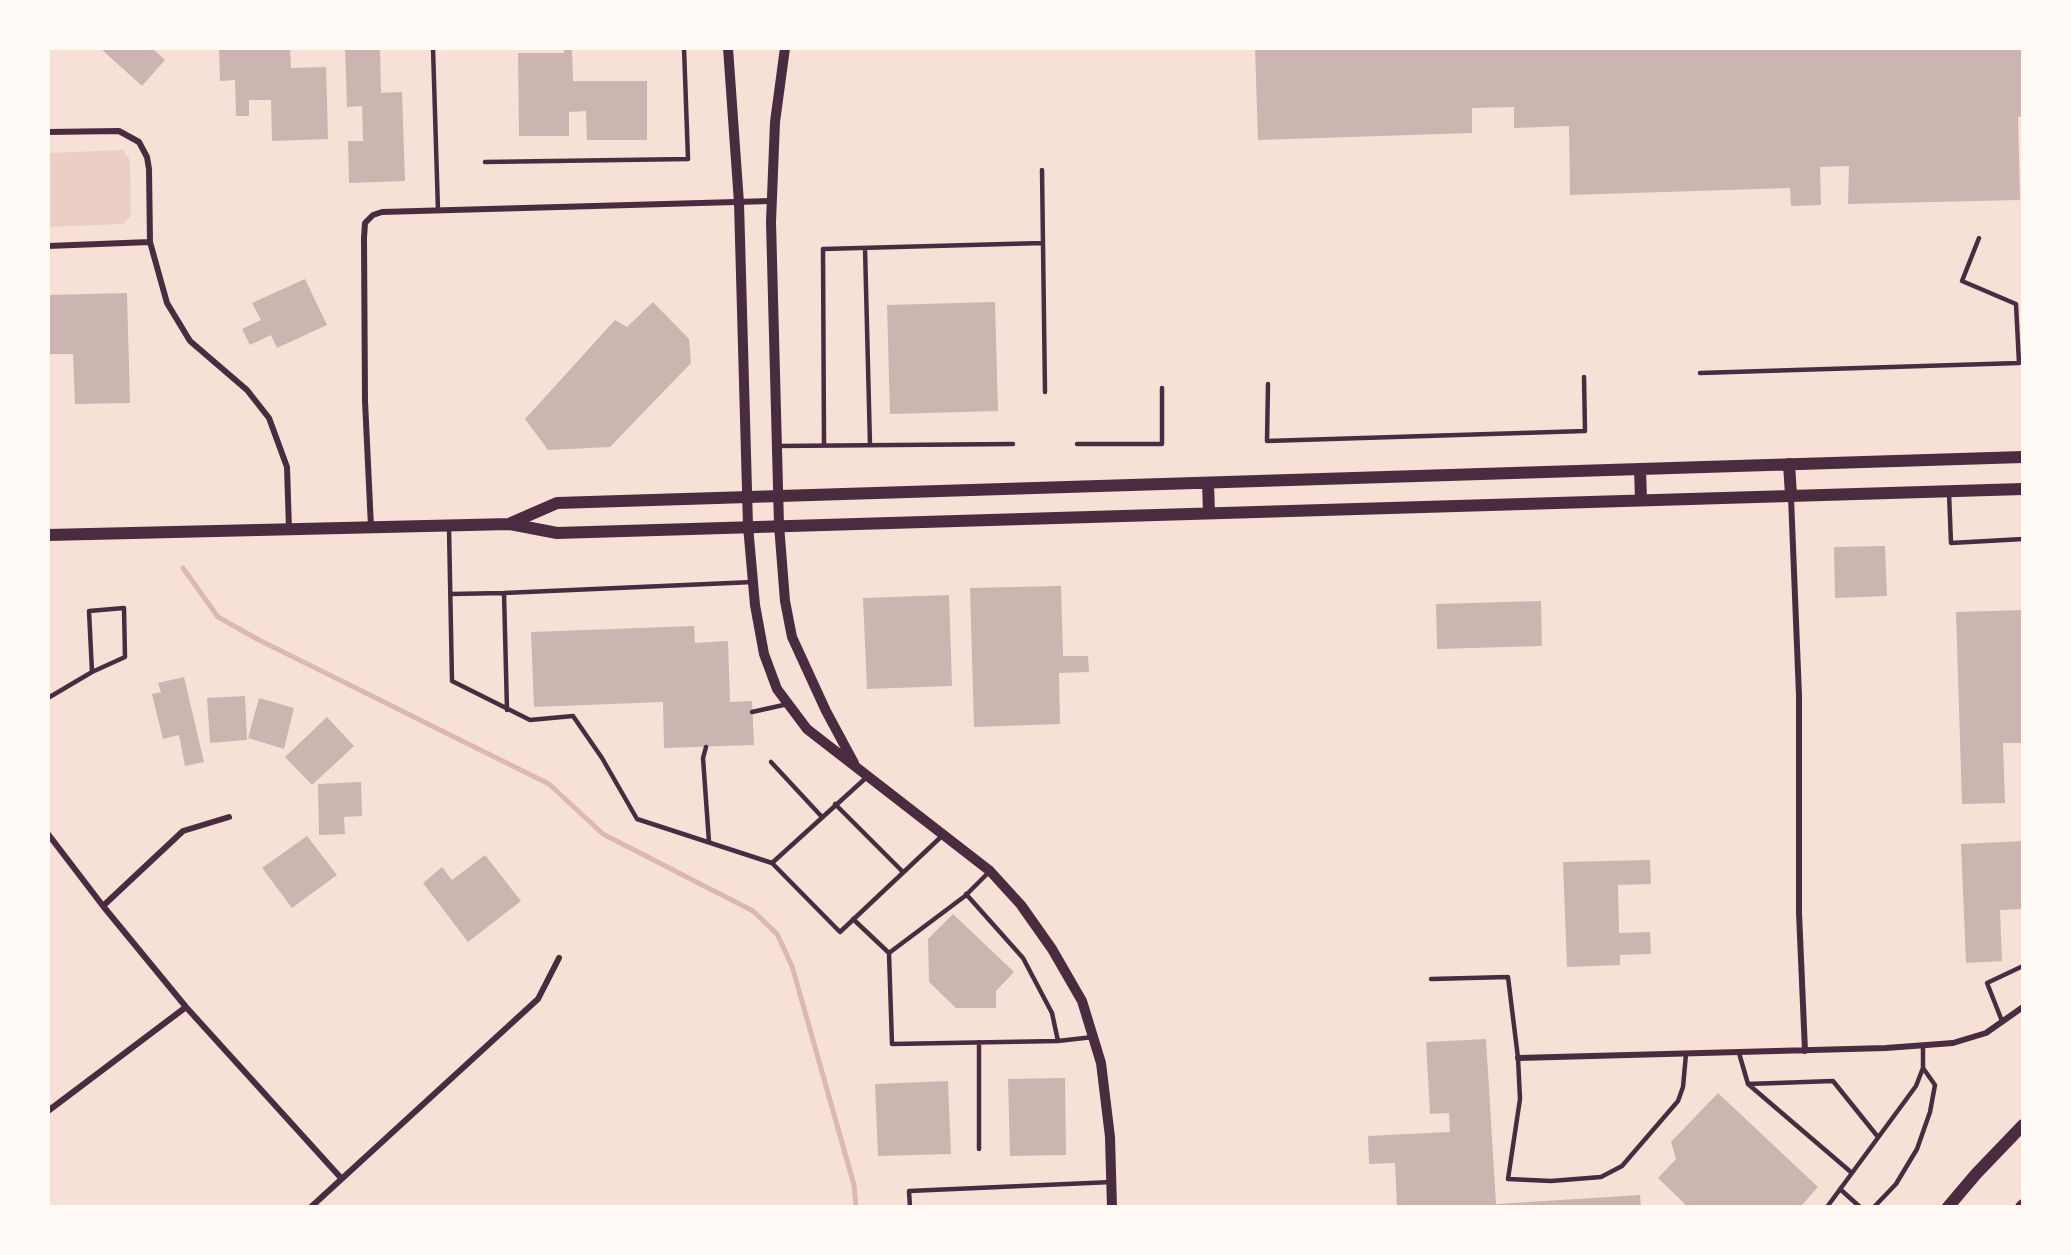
<!DOCTYPE html>
<html>
<head>
<meta charset="utf-8">
<style>
	body { margin:0 }
	#map { position:relative; width:2071px; height:1255px; overflow:hidden; background:#f7e1d7; font-family:"Times New Roman",serif }
	canvas { display:block }
	.frame { position:absolute; inset:0; border:50px solid #fffaf5; pointer-events:none }
</style>
</head>
<body>
<div id="map">
<canvas width="2071" height="1255"></canvas>
<div class="frame"></div>
</div>
<script>
const ctx = document.querySelector('canvas').getContext('2d');
ctx.lineJoin = 'round';
function fillPath(path, color) { ctx.fillStyle = color; ctx.fill(path, 'evenodd'); }
const toPath = rows => new Path2D(rows.map(r => 'M' + r).join(''));
function strokePath(path, color, width, dash) { ctx.strokeStyle = color; ctx.lineWidth = width; ctx.lineCap = dash ? 'butt' : 'round'; ctx.setLineDash(dash || []); ctx.stroke(path); }
fillPath(toPath([
	[123,150,130,160,131,216,123,224,48,227,48,153]
]), '#ebcfc5');
strokePath(toPath([
	[183,568,218,617,257,639,549,784,603,834,753,911,777,934,792,966,854,1185,856,1207]
]), '#dcb8b0', 5);
fillPath(toPath([
	[100,48,152,48,165,60,142,86],
	[219,48,290,48,291,68,326,67,328,139,272,141,271,100,249,100,249,116,236,116,235,80,220,81],
	[345,48,380,48,381,93,402,92,405,181,349,183,348,141,363,141,362,106,347,107],
	[564,48,572,48,573,81,647,81,647,140,587,140,586,111,569,112,569,136,519,136,518,53,564,53],
	[1255,48,2023,48,2023,116,2018,117,2020,200,1848,204,1849,166,1820,167,1821,205,1791,206,1790,188,1570,195,1569,126,1514,128,1514,107,1472,108,1472,133,1258,140],
	[305,279,327,325,277,348,271,335,250,345,242,329,261,320,252,303],
	[127,293,130,403,75,404,73,354,48,354,48,295],
	[653,302,689,339,691,363,610,447,548,450,525,419,615,320,627,327],
	[995,302,998,411,890,414,887,305],
	[1885,546,1887,596,1835,598,1834,547],
	[1061,586,1063,656,1088,656,1089,672,1059,673,1060,724,974,727,970,588],
	[949,595,952,686,867,689,863,598],
	[1541,601,1542,646,1437,649,1436,604],
	[2023,610,2023,743,2003,743,2005,803,1962,804,1956,612],
	[694,626,695,643,728,641,730,702,752,701,754,745,664,748,663,702,534,707,531,632],
	[184,677,204,762,185,766,179,735,163,739,152,694,161,692,158,683],
	[245,696,247,740,210,743,207,698],
	[259,698,294,708,284,749,248,738],
	[327,717,354,746,312,785,285,757],
	[361,782,362,816,344,817,345,834,319,835,318,784],
	[307,836,337,875,292,908,262,868],
	[2023,841,2023,909,2000,910,2002,961,1966,963,1961,844],
	[485,855,521,901,468,942,423,883,442,867,452,880],
	[1650,860,1651,884,1618,885,1619,933,1650,932,1651,954,1620,955,1620,965,1567,967,1563,862],
	[953,914,1014,972,996,991,996,1008,956,1008,929,982,928,939],
	[1486,1039,1496,1204,1640,1195,1641,1207,1397,1207,1395,1163,1369,1164,1368,1136,1450,1132,1449,1113,1430,1114,1426,1042],
	[1065,1078,1066,1155,1010,1156,1008,1079],
	[948,1081,951,1154,878,1156,875,1084],
	[1718,1093,1818,1187,1800,1207,1682,1207,1685,1204,1658,1178,1676,1159,1671,1142]
]), '#ccb4b1');
strokePath(toPath([
	[433,48,438,211],
	[485,162,688,159,684,48],
	[1042,170,1045,392],
	[865,248,870,445],
	[1700,373,2019,363,2016,304,1962,281,1979,238],
	[1268,384,1267,441,1585,431,1584,377],
	[1077,444,1162,444,1162,388],
	[824,445,823,249,1043,243],
	[778,446,1013,444],
	[1949,493,1951,543,2023,539],
	[449,528,452,681,530,720,573,716,602,758,637,819,772,863,868,776],
	[504,593,753,582],
	[451,594,504,593,507,710],
	[48,698,92,672,125,657,124,608,89,611,92,672],
	[752,712,788,704],
	[706,747,703,758,709,842],
	[771,762,822,817],
	[835,804,903,872],
	[772,863,840,932,943,835],
	[966,894,1023,958,1052,1013,1058,1041],
	[853,919,889,953,892,1044,1058,1041,1093,1037],
	[889,953,965,896,990,871],
	[1431,979,1508,977,1518,1058,1520,1099,1508,1179,1551,1181,1601,1177,1622,1166,1678,1101,1683,1087,1686,1054],
	[2002,1021,1987,983,2023,966],
	[979,1042,979,1149],
	[1739,1053,1748,1084,1852,1173],
	[1748,1084,1833,1081,1878,1137],
	[1840,1189,1860,1207],
	[910,1207,909,1191,1112,1182],
	[1827,1207,1916,1086,1923,1068,1923,1045],
	[1874,1207,1896,1184,1917,1149,1930,1112,1935,1085,1923,1068]
]), '#4a2c40', 4.5);
strokePath(toPath([
	[48,132,119,131,139,142,147,157,149,169,150,242,48,246],
	[150,242,167,303,190,341,247,390,269,418,287,467,289,529],
	[1791,497,1799,696,1799,913,1805,1051],
	[371,527,365,401,364,238,365,223,373,215,382,212,771,201],
	[48,834,103,906,186,1007,341,1178],
	[103,906,183,831,229,817],
	[1518,1058,1886,1048,1953,1043,1986,1033,2023,1007],
	[48,1111,186,1007],
	[311,1207,538,999,559,958]
]), '#4a2c40', 6);
strokePath(toPath([
	[728,48,739,203,748,526,755,605,764,654,777,689,807,729,990,871,1021,905,1052,949,1082,1001,1101,1063,1110,1137,1112,1207],
	[785,48,775,122,771,222,779,525,785,601,792,637,826,711,854,763]
]), '#4a2c40', 10);
strokePath(toPath([
	[1789,464,1791,495],
	[1640,469,1641,500],
	[1208,483,1209,513],
	[511,523,557,503,2023,457],
	[48,535,510,524,557,533,2023,489],
	[1948,1207,1976,1174,2023,1125],
	[2021,1207,2023,1205]
]), '#4a2c40', 12);
</script>
</body>
</html>
